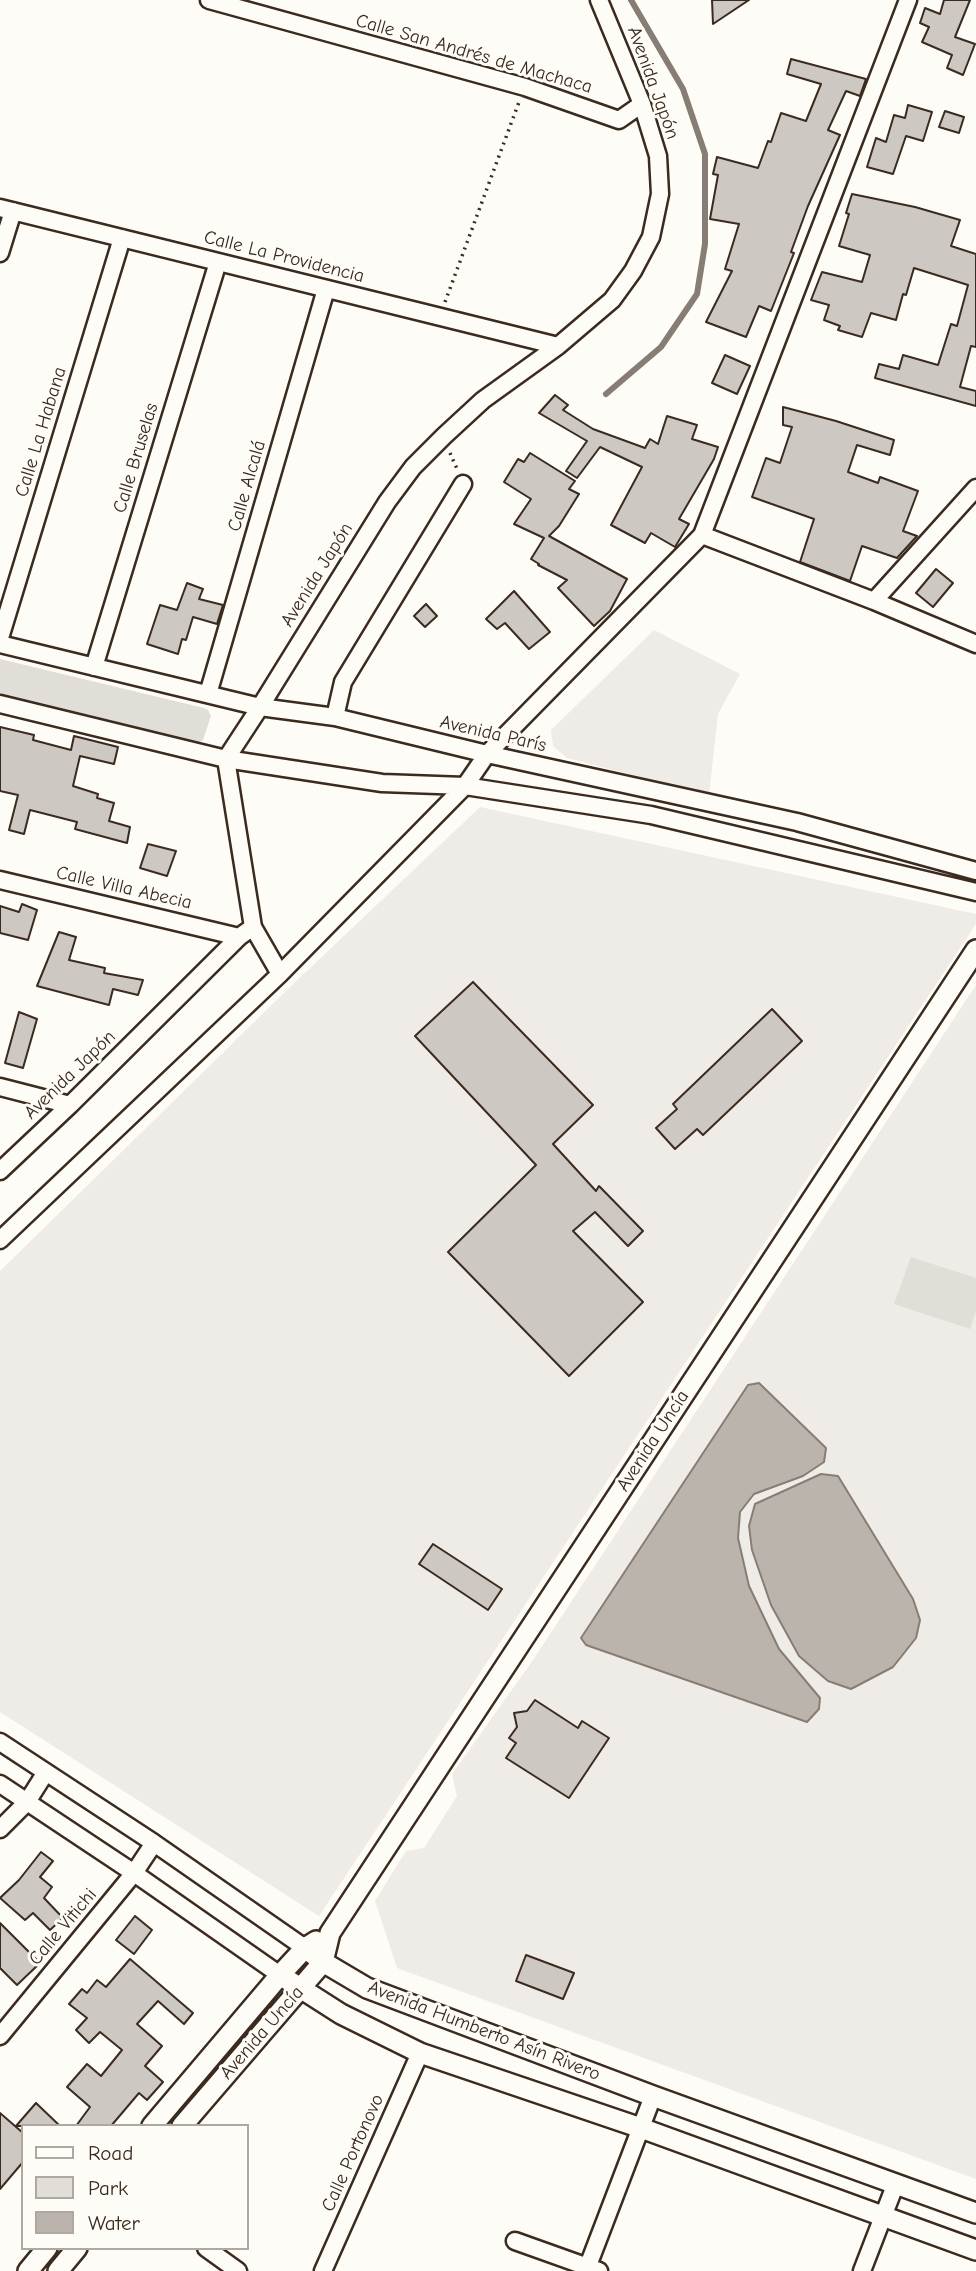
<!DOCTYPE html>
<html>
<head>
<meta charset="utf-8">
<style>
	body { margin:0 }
	#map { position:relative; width:976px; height:2271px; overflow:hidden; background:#fdfcf7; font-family:"Comic Neue",sans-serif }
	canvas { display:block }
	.legend { position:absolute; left:21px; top:2124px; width:228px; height:126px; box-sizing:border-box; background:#fdfcf7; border:2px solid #afa8a0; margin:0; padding:9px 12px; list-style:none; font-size:21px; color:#3b2a1e }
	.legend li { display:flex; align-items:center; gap:14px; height:35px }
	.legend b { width:35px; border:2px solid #afa8a0 }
</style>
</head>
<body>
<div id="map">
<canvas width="976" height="2271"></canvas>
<ul class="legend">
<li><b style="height:9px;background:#fdfcf7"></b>Road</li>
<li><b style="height:19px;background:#e1ded7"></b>Park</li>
<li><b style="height:19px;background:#bbb4ad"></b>Water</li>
</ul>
</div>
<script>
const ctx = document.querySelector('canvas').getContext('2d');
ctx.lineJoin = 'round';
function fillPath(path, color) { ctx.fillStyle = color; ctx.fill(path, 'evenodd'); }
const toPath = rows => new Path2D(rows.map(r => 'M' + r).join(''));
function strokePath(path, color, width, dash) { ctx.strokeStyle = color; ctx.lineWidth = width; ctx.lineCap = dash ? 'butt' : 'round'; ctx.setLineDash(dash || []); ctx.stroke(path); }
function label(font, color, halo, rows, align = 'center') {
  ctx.font = font + ' "Comic Neue",sans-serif'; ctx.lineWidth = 6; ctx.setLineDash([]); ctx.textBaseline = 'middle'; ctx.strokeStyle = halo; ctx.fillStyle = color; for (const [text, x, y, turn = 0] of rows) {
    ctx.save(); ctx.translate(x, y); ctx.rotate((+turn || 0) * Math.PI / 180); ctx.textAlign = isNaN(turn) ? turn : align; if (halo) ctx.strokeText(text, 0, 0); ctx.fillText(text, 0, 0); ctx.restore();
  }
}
fillPath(toPath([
	[654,630,740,674,718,714,709,795,567,758,553,746,551,730],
	[480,807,976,914,976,924,319,1916,0,1712,0,1271,290,987],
	[976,985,976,2179,397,1968,375,1901,406,1851,424,1848,457,1796,452,1774,533,1660]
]), '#efece7');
fillPath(toPath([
	[0,659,204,708,208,710,211,716,203,740,198,743,194,742,0,696],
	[911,1257,976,1278,976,1311,970,1329,894,1304]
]), '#e1ded7');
const water = toPath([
	[759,1383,826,1448,824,1462,803,1476,754,1494,740,1512,738,1538,749,1586,779,1649,820,1698,819,1709,807,1722,586,1645,581,1638,748,1385,759,1383],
	[821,1474,838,1476,913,1599,920,1620,916,1638,893,1667,851,1689,828,1681,799,1656,771,1605,752,1550,749,1526,755,1504,821,1474]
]);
fillPath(water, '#bbb4ad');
strokePath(water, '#887d74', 2);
strokePath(toPath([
	[606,394,661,347,697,294,705,244,705,154,683,89,631,0]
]), '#887d74', 6);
const building = toPath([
	[712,0,749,0,713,24,712,0],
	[944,0,970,0,955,37,975,44,963,75,947,68,952,55,922,42,929,27,920,23,925,8,940,14,944,0],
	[791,59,866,79,860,96,846,91,828,130,840,135,808,206,791,252,794,253,771,311,759,306,746,337,706,322,732,271,725,269,739,224,710,219,718,175,713,174,717,157,758,168,768,141,771,142,781,113,806,121,821,84,787,74,791,59],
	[908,105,932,112,923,141,906,136,893,174,867,167,876,138,886,142,894,115,905,118,908,105],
	[945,111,964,117,959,133,939,127,945,111],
	[852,194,915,207,960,220,951,246,976,254,976,347,971,346,960,387,976,391,976,406,875,378,879,364,899,369,903,355,938,365,951,324,957,326,968,285,914,268,906,295,903,294,896,320,871,313,862,337,838,330,840,326,824,320,829,305,811,300,822,272,862,282,870,255,839,246,849,214,846,213,852,194],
	[725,355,750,366,737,394,712,383,725,355],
	[555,395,568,405,563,410,593,429,645,448,650,439,658,444,667,416,697,425,692,439,718,447,714,459,679,519,689,524,675,547,651,533,645,543,611,525,642,467,600,447,577,478,566,471,587,441,539,413,555,395],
	[783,407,836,421,894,440,890,455,857,445,848,472,878,483,880,477,918,491,903,531,917,536,897,558,862,546,850,581,800,562,814,519,752,497,766,458,780,463,792,427,783,425,783,407],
	[530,453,575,481,569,489,579,494,559,526,549,536,627,579,610,611,594,626,558,588,567,580,538,565,539,564,531,559,544,538,514,524,531,499,504,482,518,459,524,462,530,453],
	[936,569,953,583,933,607,916,593,936,569],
	[187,583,203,589,199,599,223,605,217,624,193,617,186,640,182,639,178,654,147,644,160,605,177,610,187,583],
	[514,591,550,632,529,649,505,623,497,629,486,619,514,591],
	[426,604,437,616,425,627,414,616,426,604],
	[0,727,34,735,33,740,71,750,74,736,118,747,114,764,80,756,73,786,98,794,97,798,114,803,109,821,130,827,127,843,75,829,77,822,30,810,24,834,9,830,18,795,0,791,0,727],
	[148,844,176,851,167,876,140,868,148,844],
	[22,904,37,910,28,940,0,933,0,906,19,912,22,904],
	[59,932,76,937,69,960,105,968,104,973,143,980,138,995,113,989,109,1005,37,986,59,932],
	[473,982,593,1105,553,1144,596,1191,599,1186,643,1231,628,1246,595,1212,573,1231,643,1302,569,1376,448,1252,536,1165,415,1036,473,982],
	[772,1009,802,1041,703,1135,697,1129,675,1149,656,1128,677,1109,673,1104,772,1009],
	[19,1012,37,1019,23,1068,5,1063,19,1012],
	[433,1544,502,1589,488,1610,419,1564,433,1544],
	[535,1700,578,1728,582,1721,609,1738,569,1798,506,1758,516,1743,509,1738,517,1727,514,1713,527,1711,535,1700],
	[41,1852,53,1861,40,1877,52,1887,44,1898,63,1918,50,1930,33,1913,25,1920,0,1898,19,1880,41,1852],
	[135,1916,152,1930,134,1954,116,1940,135,1916],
	[0,1923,40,1963,17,1985,0,1968,0,1923],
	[526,1955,574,1973,563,1999,516,1981,526,1955],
	[130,1959,193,2013,184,2024,158,2001,137,2024,162,2046,145,2066,163,2082,147,2100,139,2093,111,2126,76,2126,90,2107,67,2087,87,2064,101,2076,122,2050,100,2032,89,2043,76,2030,87,2018,69,2004,82,1989,87,1993,97,1980,106,1987,130,1959],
	[36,2103,60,2126,16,2126,36,2103],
	[0,2113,23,2133,23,2162,0,2189,0,2113]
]);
fillPath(building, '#cdc8c2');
strokePath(building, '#3b2a1e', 2);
const minor = toPath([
	[209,0,525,87,619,120,642,104],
	[0,208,558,346],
	[0,253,13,211],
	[702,535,874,601,976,644],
	[874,601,976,488],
	[0,638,122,238],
	[0,644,260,707,335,717,487,754,797,822,976,871],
	[94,667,218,262],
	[208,694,326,289],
	[0,704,226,759,382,783,465,786,651,815,976,892],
	[335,717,343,682,463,484],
	[0,880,239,937],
	[253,927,280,974],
	[0,1087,70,1105],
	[0,1171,70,1105,239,937,253,927,226,759,260,707,387,502,413,467,444,436,483,400,558,346,612,300,633,271,651,237,660,194,658,156,642,104,599,0],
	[0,1240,280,974,465,786,487,754,702,535,908,0],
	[0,1742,154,1843,305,1948],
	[0,1784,134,1873,280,1975],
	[0,1829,27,1802,46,1772],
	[0,2036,134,1873,154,1843],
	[515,2241,599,2271],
	[206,2248,238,2271],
	[323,2271,420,2053],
	[586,2271,653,2096],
	[862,2271,896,2183]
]);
const tertiary = toPath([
	[305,1948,323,1962,367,1988,653,2096,976,2213],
	[280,1975,341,2014,420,2053,641,2128,976,2250],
	[152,2126,280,1975,305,1948,316,1941],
	[182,2126,323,1962,330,1933,976,950],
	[28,2271,47,2248],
	[58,2271,77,2248]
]);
strokePath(minor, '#3b2a1e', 21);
strokePath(tertiary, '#3b2a1e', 24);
strokePath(toPath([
	[445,302,519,102],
	[450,453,457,469]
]), '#3b2a1e', 3.5, [2, 5]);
strokePath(minor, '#fdfcf7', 16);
strokePath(tertiary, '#fdfcf7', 19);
label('19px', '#3b2a1e', '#fdfcf7', [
	["Calle San Andrés de Machaca",474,54,16],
	["Avenida Japón",653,83,70],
	["Calle La Providencia",284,257,14],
	["Calle La Habana",41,432,-73],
	["Calle Bruselas",136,458,-73],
	["Calle Alcalá",247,486,-74],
	["Avenida Japón",317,575,-58],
	["Avenida París",493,734,13],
	["Calle Villa Abecia",124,888,13],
	["Avenida Japón",70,1075,-44],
	["Avenida Uncía",653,1441,-57],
	["Calle Vitichi",63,1927,-50],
	["Avenida Humberto Asín Rivero",484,2031,21],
	["Avenida Uncía",262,2033,-49],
	["Calle Portonovo",353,2153,-66]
]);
</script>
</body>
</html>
